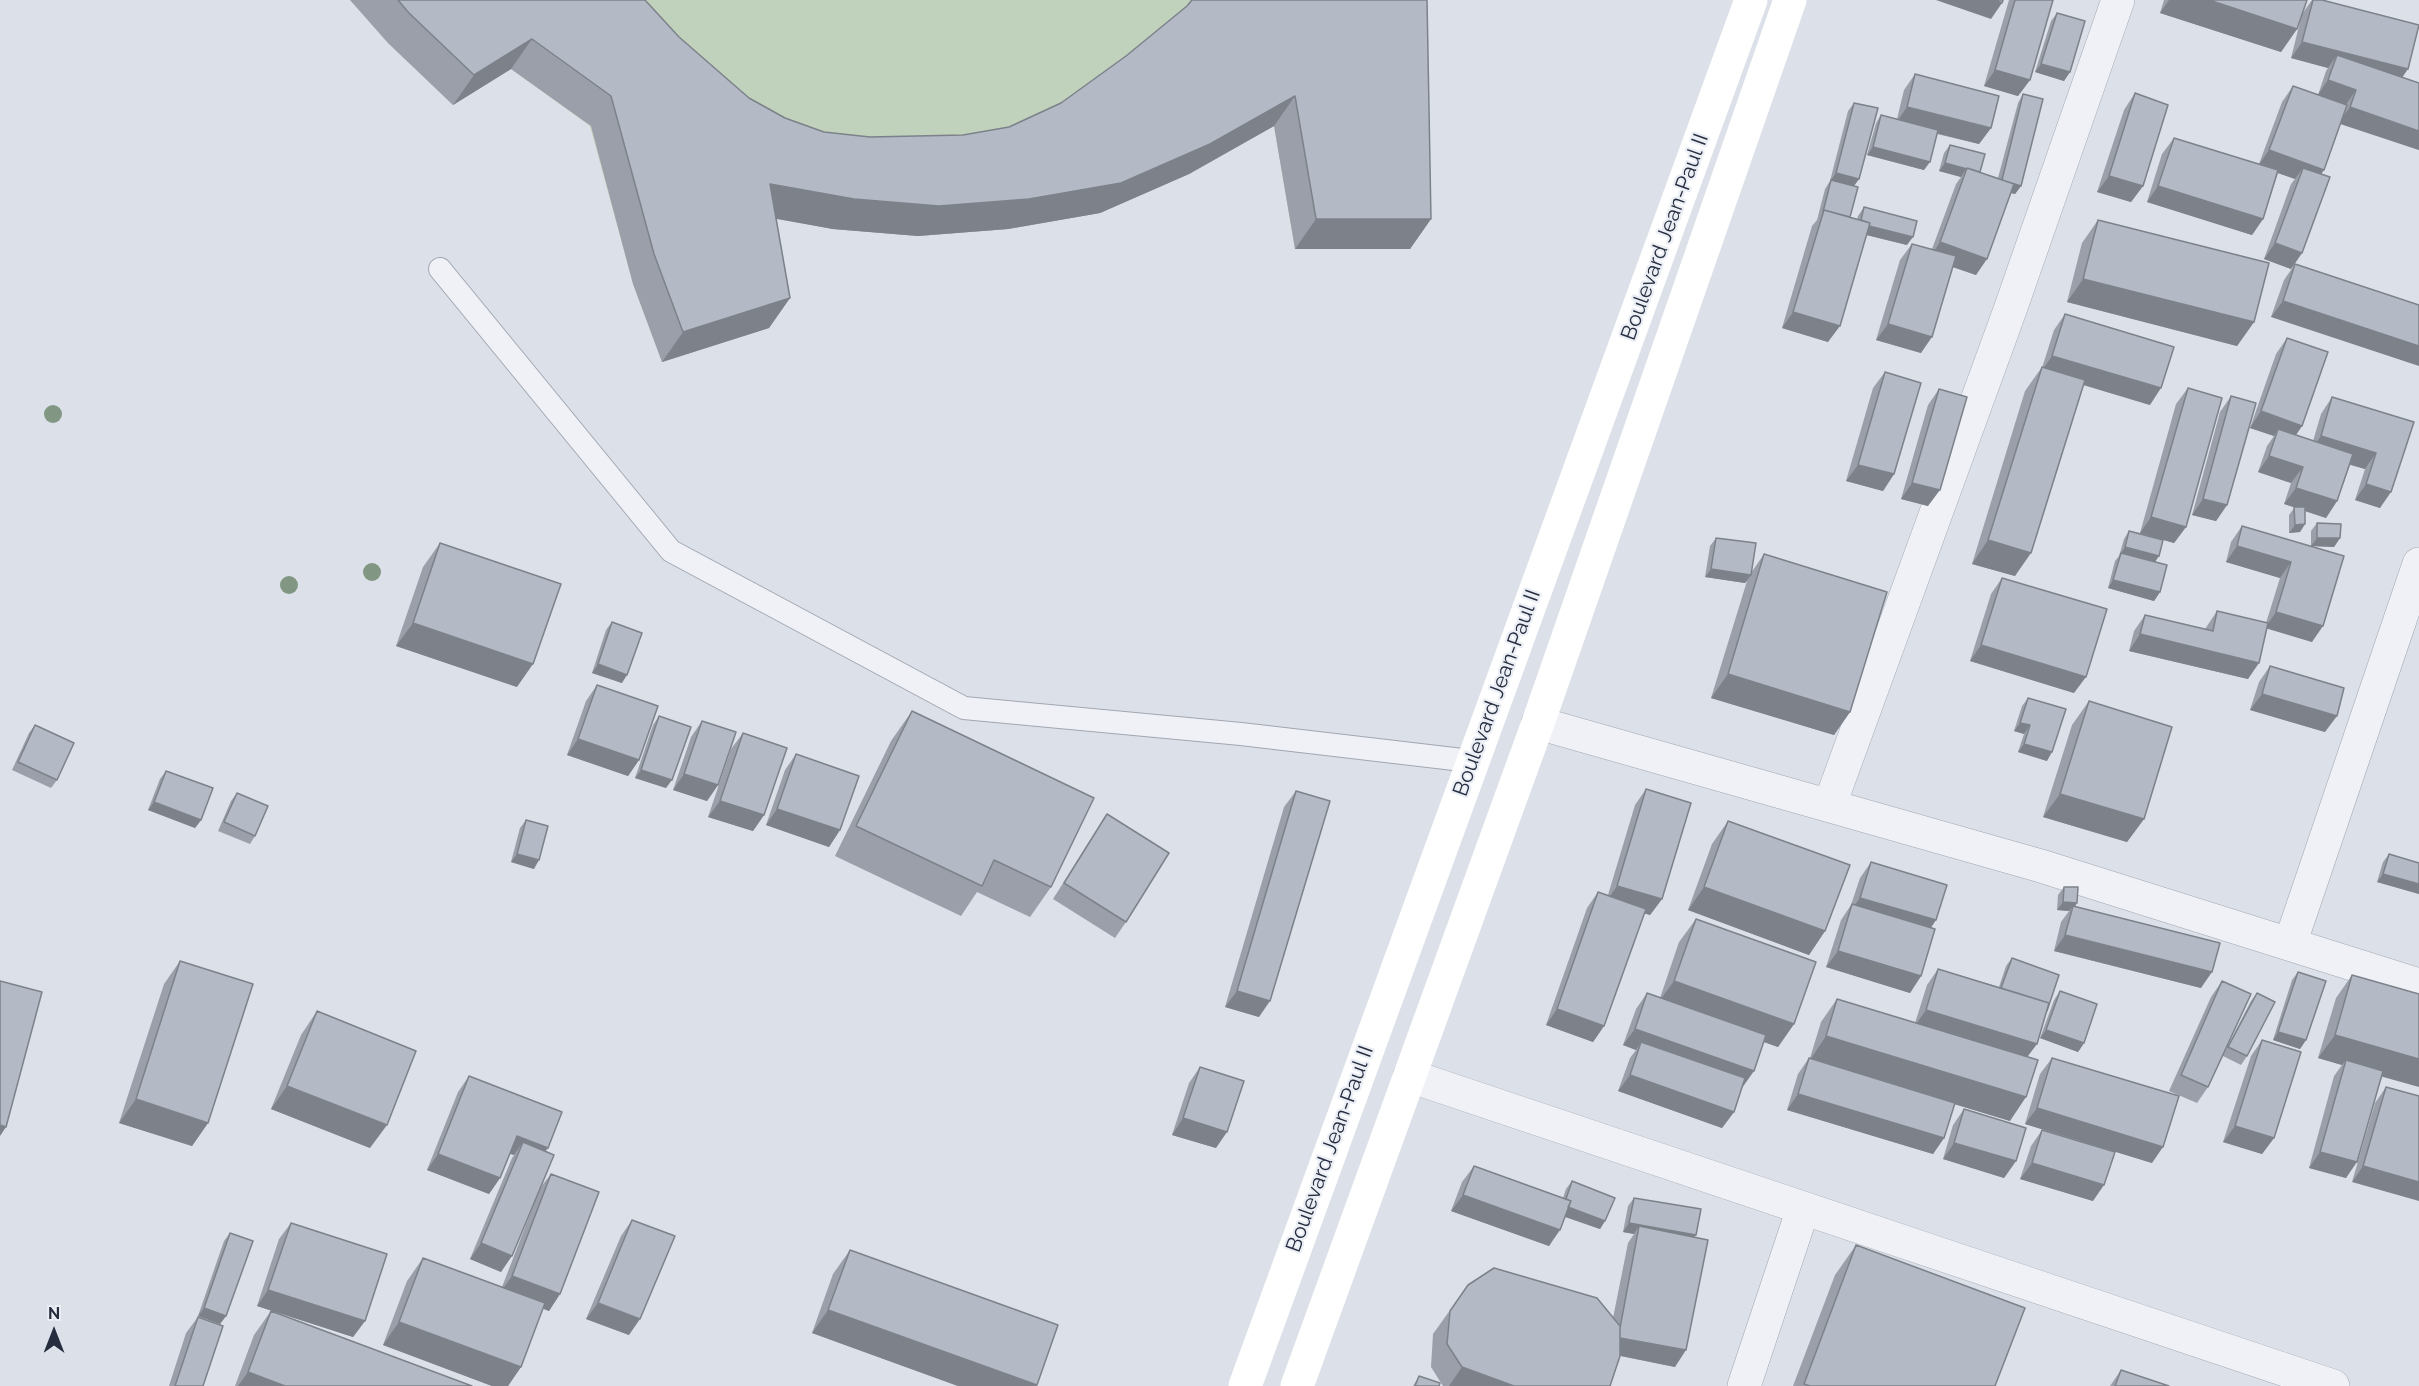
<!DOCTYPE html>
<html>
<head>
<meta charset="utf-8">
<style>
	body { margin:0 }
	#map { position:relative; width:2419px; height:1386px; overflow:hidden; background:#dce0e8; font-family:Raleway,sans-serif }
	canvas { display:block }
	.north { position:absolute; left:24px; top:1302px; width:60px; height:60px; -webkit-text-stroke:4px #ebeff5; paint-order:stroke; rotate:0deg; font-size:16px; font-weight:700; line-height:24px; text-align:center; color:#252d3f }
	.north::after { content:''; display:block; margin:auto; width:21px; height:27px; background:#252d3f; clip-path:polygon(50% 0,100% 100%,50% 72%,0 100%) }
</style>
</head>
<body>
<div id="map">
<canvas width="2419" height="1386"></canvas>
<div class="north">N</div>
</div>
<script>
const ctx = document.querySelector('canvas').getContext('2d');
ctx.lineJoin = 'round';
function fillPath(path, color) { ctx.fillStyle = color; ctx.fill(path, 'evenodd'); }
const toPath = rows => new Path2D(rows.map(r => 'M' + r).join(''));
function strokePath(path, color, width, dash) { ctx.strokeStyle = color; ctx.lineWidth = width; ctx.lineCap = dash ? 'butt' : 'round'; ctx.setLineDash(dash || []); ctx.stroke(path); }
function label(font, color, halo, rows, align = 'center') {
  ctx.font = font + ' Raleway,sans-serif'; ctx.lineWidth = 4.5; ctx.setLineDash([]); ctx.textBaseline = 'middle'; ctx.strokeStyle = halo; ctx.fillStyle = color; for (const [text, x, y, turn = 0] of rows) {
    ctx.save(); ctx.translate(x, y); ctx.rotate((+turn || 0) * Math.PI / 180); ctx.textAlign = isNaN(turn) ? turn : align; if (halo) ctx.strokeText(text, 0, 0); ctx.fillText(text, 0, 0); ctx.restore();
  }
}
fillPath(toPath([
	[350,0,1406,0,1410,249,1295,249,1274,126,1189,174,1100,213,1008,229,918,236,833,229,750,214,662,362,633,284,590,126,511,69,453,105,388,43]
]), '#c1d2bc');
const service = toPath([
	[440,269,671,551,964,708,1241,734,1471,761]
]);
const minor = toPath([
	[1538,723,2041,866,2419,985],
	[1830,804,2010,310,2118,0],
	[2290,944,2419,564],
	[1410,1076,2333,1386],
	[1744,1386,1803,1209]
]);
strokePath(service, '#a1a7b2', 24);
strokePath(minor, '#a1a7b2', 34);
strokePath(service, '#eff1f6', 22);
strokePath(minor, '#eff1f6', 33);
strokePath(toPath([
	[1245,1386,1751,0],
	[1297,1386,1538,723,1790,0]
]), '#fff', 33);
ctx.fillStyle = '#819783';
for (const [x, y] of [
	[53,414],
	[372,572],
	[289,585]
]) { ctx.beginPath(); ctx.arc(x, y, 9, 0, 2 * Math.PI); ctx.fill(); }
fillPath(toPath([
	[350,0,645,0,679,37,749,98,785,118,824,132,870,137,963,135,1009,127,1061,103,1126,56,1186,8,1191,0,1427,0,1431,219,1410,249,1295,249,1274,126,1189,174,1100,213,1008,229,918,236,833,229,776,218,790,298,769,328,662,362,633,284,591,126,511,69,453,105,388,43],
	[2009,0,2053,0,2030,80,2018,96,1984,86],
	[2164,0,2307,0,2297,29,2281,52,2160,13],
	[2312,0,2322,0,2402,77,2419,150,2340,124,2321,174,2302,253,2291,269,2264,259,2291,184,2295,179,2278,173,2263,219,2252,235,2147,202,2162,154,2174,138,2259,164,2282,102,2293,86,2318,95,2326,71,2328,68,2291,58,2302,14],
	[2057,13,2070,72,2064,81,2035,72,2051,21],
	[1915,74,1991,128,1979,144,1937,134,1924,170,1867,155,1876,123,1881,115,1897,119,1904,90],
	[2135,93,2143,186,2131,202,2097,192,2124,110],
	[2023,94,2021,186,2015,194,2011,193,1976,275,1953,267,1921,353,1876,340,1900,260,1912,244,1932,249,1956,184,1961,177,1939,171,1944,153,1950,145,1980,172,1998,178,2018,103],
	[1854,103,1859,179,1854,186,1850,217,1857,219,1858,216,1864,207,1907,245,1867,235,1828,342,1782,328,1812,226,1817,220,1825,189,1830,181,1848,111],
	[2098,220,2254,322,2237,346,2067,302,2082,243],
	[2295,264,2419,305,2271,317,2284,280],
	[2065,314,2150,405,2083,385,2015,576,1972,564,2025,391,2042,367,2042,368,2054,330],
	[2287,338,2302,426,2296,435,2313,441,2321,414,2332,397,2414,422,2380,508,2355,500,2365,469,2350,465,2337,501,2326,518,2305,511,2305,524,2300,532,2289,533,2289,515,2295,507,2284,504,2291,483,2258,472,2267,446,2274,436,2250,428,2276,354],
	[1885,372,1894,474,1883,491,1846,481,1873,388],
	[2188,388,2186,527,2174,543,2163,540,2155,562,2160,592,2154,601,2108,588,2115,561,2119,556,2124,539,2129,531,2140,533,2176,404],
	[1939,389,1928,506,1901,499,1928,405],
	[2231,396,2227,505,2216,521,2192,515,2220,412],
	[2317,523,2340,538,2334,547,2311,546,2311,531],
	[2242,526,2344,556,2312,642,2267,628,2248,679,2129,651,2134,631,2145,615,2205,629,2217,611,2266,623,2280,578,2226,562,2231,542],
	[1716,538,1751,573,1764,554,1850,712,1834,735,1711,698,1747,581,1745,583,1705,577,1710,546],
	[440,543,517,687,396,646,423,567],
	[2002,578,2074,693,1970,661,1991,594],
	[612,622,622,683,592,673,606,630],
	[2270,666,2325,732,2250,710,2259,682],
	[597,685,639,760,628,776,567,755,586,701],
	[2028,698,2047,761,2018,752,2024,734,2014,731,2022,706],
	[2089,701,2144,819,2127,842,2043,817,2072,725],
	[912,711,1051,887,1030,917,977,892,961,916,835,856,891,741],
	[659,716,666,788,635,778,653,725],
	[702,721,718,785,707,801,673,790,691,737],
	[35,725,57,780,51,788,12,770,29,733],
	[743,733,764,815,753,831,708,817,731,749],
	[796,754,840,830,829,847,766,825,785,770],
	[166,771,201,820,195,828,148,810,160,779],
	[1646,789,1662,899,1650,915,1644,913,1604,1026,1593,1042,1546,1025,1587,908,1598,892,1608,895,1635,805],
	[1296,791,1259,1017,1225,1007,1284,807],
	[237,793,255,836,250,844,218,831,231,801],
	[1107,814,1126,922,1115,938,1053,899,1096,831],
	[526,820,534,869,511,862,520,828],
	[1728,821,1825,931,1809,955,1688,910,1712,844],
	[2389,854,2419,863,2419,894,2377,882,2383,862],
	[1871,862,1931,928,1921,976,1910,993,1826,967,1841,920,1851,905,1860,878],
	[2064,887,2077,903,2075,906,2201,988,2054,951,2061,922,2069,911,2057,910,2058,895],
	[1696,919,1794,1024,1778,1047,1764,1042,1742,1087,1734,1112,1722,1128,1618,1091,1630,1058,1636,1050,1623,1045,1636,1009,1647,993,1660,998,1679,942],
	[2012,958,2046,1013,2027,1057,2010,1121,1954,1104,1944,1138,1933,1154,1787,1110,1798,1074,1809,1058,1810,1058,1821,1022,1837,999,1915,1023,1927,985,1938,969,1999,987,2006,966],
	[180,961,208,1123,192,1146,119,1123,164,984],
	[2298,972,2306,1040,2300,1049,2273,1040,2292,980],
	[2352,975,2382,1077,2346,1178,2309,1168,2334,1076,2342,1065,2318,1058,2336,998],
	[2222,981,2227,1047,2251,1001,2257,993,2247,1056,2241,1065,2223,1056,2208,1087,2197,1103,2169,1091,2211,997],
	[2060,991,2084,1043,2078,1052,2040,1038,2054,1000],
	[317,1011,370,1148,271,1109,301,1035],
	[2262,1040,2274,1138,2262,1154,2223,1142,2251,1056],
	[2052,1058,2152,1163,2025,1124,2040,1074],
	[1200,1067,1216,1148,1172,1135,1189,1083],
	[469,1076,545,1152,540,1188,551,1174,560,1294,549,1311,543,1308,521,1367,508,1386,492,1386,383,1345,407,1281,423,1258,502,1287,534,1204,501,1272,470,1259,512,1158,514,1155,510,1154,500,1178,489,1194,427,1170,458,1092],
	[2386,1087,2419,1096,2352,1182,2375,1103],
	[1964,1109,2016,1161,2004,1178,1943,1159,1953,1125],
	[2042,1130,2093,1201,2020,1179,2031,1146],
	[1474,1166,1563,1198,1566,1189,1572,1181,1605,1221,1600,1229,1565,1217,1549,1246,1451,1211,1462,1182],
	[1634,1198,1694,1238,1675,1367,1620,1356,1610,1386,1443,1386,1431,1367,1433,1334,1468,1285,1613,1318,1628,1243,1634,1234,1623,1232,1628,1206],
	[632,1220,629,1335,586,1319,621,1236],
	[291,1223,365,1321,353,1337,257,1306,279,1239],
	[230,1233,226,1316,220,1324,198,1316,224,1241],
	[1856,1245,1995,1386,1793,1386,1835,1275],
	[850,1250,1036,1386,958,1386,812,1333,833,1274],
	[271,1311,472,1386,235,1386,254,1335],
	[198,1317,203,1386,169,1386,186,1333],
	[2121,1370,2169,1386,2110,1386],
	[1419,1376,1439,1386,1413,1386]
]), '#9a9fa9');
fillPath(toPath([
	[1936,0,1994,0,2002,3,1991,19],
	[2169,0,2209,0,2297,29,2281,52,2160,13],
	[532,39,511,69,453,105,474,75],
	[2302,42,2408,69,2397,85,2337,55,2328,68,2291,58],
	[2041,64,2070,72,2064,81,2035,72],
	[1995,70,2030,80,2018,96,1984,86],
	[2328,80,2356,90,2345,106,2317,96],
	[1295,96,1274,126,1189,174,1100,213,1008,229,918,236,833,229,749,214,770,184],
	[1907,107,1991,128,1979,144,1896,123],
	[2350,107,2419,131,2419,150,2338,123],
	[1873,147,1930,162,1924,170,1867,155],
	[2269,150,2324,170,2313,186,2303,168,2295,179,2258,166],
	[1945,163,1966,169,1961,177,1939,171],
	[1836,173,1859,179,1853,187,1830,181],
	[2109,176,2143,186,2131,202,2097,192],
	[2001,181,2021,186,2015,194,1995,189],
	[2158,186,2263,219,2252,235,2147,202],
	[1316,219,1431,219,1410,249,1295,249],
	[1860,223,1913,237,1907,245,1854,232],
	[1940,242,1987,259,1976,275,1929,259],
	[2275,243,2302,253,2291,269,2264,259],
	[2083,279,2254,322,2237,346,2067,302],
	[790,298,769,328,662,362,683,332],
	[2283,301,2419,346,2419,366,2271,317],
	[1793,312,1840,326,1828,342,1782,328],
	[1888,324,1932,337,1921,353,1876,340],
	[2052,356,2161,388,2150,405,2041,372],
	[2261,411,2302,426,2291,442,2278,429,2274,436,2250,428],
	[2321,436,2376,453,2365,469,2309,452],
	[2269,456,2303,467,2291,483,2258,472],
	[1858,465,1894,474,1883,491,1846,481],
	[1912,483,1940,490,1928,506,1901,499],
	[2366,484,2391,492,2380,508,2355,500],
	[2296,488,2337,501,2326,518,2284,504],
	[2203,499,2227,505,2216,521,2192,515],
	[2151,517,2186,527,2174,543,2140,533],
	[2305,524,2300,532,2289,533,2295,525],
	[2317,538,2340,538,2334,547,2311,546],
	[1988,540,2031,553,2015,576,1972,564],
	[2237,546,2291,562,2280,578,2226,562],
	[2125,547,2159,556,2153,565,2121,553,2119,556],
	[1711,569,1751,575,1745,583,1705,577],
	[2113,580,2160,592,2154,601,2108,588],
	[2276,612,2323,626,2312,642,2265,628],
	[413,623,533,664,517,687,396,646],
	[2140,634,2259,663,2248,679,2129,651],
	[1981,645,2086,677,2074,693,1970,661],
	[598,664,627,675,622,683,592,673],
	[1728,674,1850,712,1834,735,1711,698],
	[2262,694,2337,716,2325,732,2250,710],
	[2020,723,2030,725,2024,734,2014,731],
	[578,739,639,760,628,776,567,755],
	[2024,744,2052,752,2047,761,2018,752],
	[641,770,672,780,666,788,635,778],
	[684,774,718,785,707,801,673,790],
	[2060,794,2144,819,2127,842,2043,817],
	[720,801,764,815,753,831,708,817],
	[154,802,201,820,195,828,148,810],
	[777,809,840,830,829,847,766,825],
	[517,854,539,860,534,869,511,862],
	[2383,874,2419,884,2419,894,2377,882],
	[1617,886,1662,899,1650,915,1606,902],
	[1704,887,1825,931,1809,955,1688,910],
	[1860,898,1936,920,1925,937,1848,914],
	[2063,902,2077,903,2072,911,2073,906,2069,911,2057,910],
	[2065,935,2212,972,2201,988,2054,951],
	[1838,951,1921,976,1910,993,1826,967],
	[1674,981,1794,1024,1778,1047,1657,1004],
	[1237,991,1270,1001,1259,1017,1225,1007],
	[1557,1009,1604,1026,1593,1042,1546,1025],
	[1926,1010,2037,1044,2025,1060,1914,1027],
	[1635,1029,1754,1071,1742,1088,1641,1042,1636,1050,1623,1045],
	[2046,1030,2084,1043,2078,1052,2040,1038],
	[2278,1032,2306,1040,2300,1049,2273,1040],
	[2335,1035,2419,1059,2419,1087,2344,1066,2346,1060,2342,1065,2318,1058],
	[1826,1036,2026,1097,2010,1121,1810,1060],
	[1630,1075,1734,1112,1722,1128,1618,1091],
	[287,1086,387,1125,370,1148,271,1109],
	[1798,1094,1944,1138,1933,1154,1787,1110],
	[136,1099,208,1123,192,1146,119,1123],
	[2037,1108,2163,1147,2152,1163,2025,1124],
	[1183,1118,1227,1132,1216,1148,1172,1135],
	[0,1125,6,1127,0,1136],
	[2235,1126,2274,1138,2262,1154,2223,1142],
	[517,1136,548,1148,536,1164,523,1142,514,1155,506,1152],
	[1954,1143,2016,1161,2004,1178,1943,1159],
	[2320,1152,2357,1162,2346,1178,2309,1168],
	[438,1154,500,1178,489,1194,427,1170],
	[2032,1163,2104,1185,2093,1201,2020,1179],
	[2363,1166,2419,1182,2419,1201,2352,1182],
	[1463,1195,1560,1230,1549,1246,1451,1211],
	[1563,1205,1605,1221,1600,1229,1557,1214],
	[1629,1223,1696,1235,1690,1243,1639,1226,1634,1234,1623,1232],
	[481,1243,512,1256,501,1272,470,1259],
	[512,1276,560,1294,549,1311,500,1293],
	[268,1290,365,1321,353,1337,257,1306],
	[598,1303,640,1319,629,1335,586,1319],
	[204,1308,226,1316,220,1324,198,1316],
	[828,1310,1037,1385,1036,1386,958,1386,812,1333],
	[399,1322,521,1367,508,1386,492,1386,383,1345],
	[1618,1337,1686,1350,1675,1367,1607,1353],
	[1462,1367,1514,1386,1449,1386],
	[248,1372,285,1386,238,1386]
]), '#7d828a');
const building = toPath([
	[398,0,645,0,679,37,749,98,785,118,824,132,870,137,963,135,1009,127,1061,103,1126,56,1187,6,1192,0,1427,0,1431,219,1316,219,1295,96,1210,144,1121,183,1029,199,939,206,854,199,770,184,790,298,683,332,654,254,611,96,532,39,474,75,409,13,398,0],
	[1994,0,2003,0,2002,3,1994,0],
	[2015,0,2053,0,2030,80,1995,70,2015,0],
	[2209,0,2307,0,2297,29,2209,0],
	[2313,0,2322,0,2419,25,2408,69,2302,42,2313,0],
	[2057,13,2085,21,2070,72,2041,64,2057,13],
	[2337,55,2419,83,2419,131,2350,107,2356,90,2328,80,2337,55],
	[1915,74,1999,96,1991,128,1907,107,1915,74],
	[2293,86,2347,105,2324,170,2269,150,2293,86],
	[2135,93,2168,105,2143,186,2109,176,2135,93],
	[2023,94,2043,99,2021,186,2002,180,2023,94],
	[1854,103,1878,108,1859,179,1836,173,1854,103],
	[1881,115,1938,130,1930,162,1873,147,1881,115],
	[2174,138,2278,170,2263,219,2158,186,2174,138],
	[1950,145,1985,154,1980,172,1967,168,1967,169,1945,163,1950,145],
	[1967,168,2014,184,1987,259,1940,242,1967,168],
	[2303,168,2330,177,2302,253,2275,243,2303,168],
	[1831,180,1858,187,1850,217,1824,210,1823,212,1831,180],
	[1864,207,1917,221,1913,237,1869,226,1870,223,1861,220,1864,207],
	[1824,210,1870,223,1840,326,1793,312,1824,210],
	[2098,220,2269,263,2254,322,2083,279,2098,220],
	[1912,244,1956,256,1932,337,1888,324,1912,244],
	[2295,264,2419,305,2419,346,2283,301,2295,264],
	[2065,314,2174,347,2161,388,2052,356,2065,314],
	[2287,338,2328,352,2302,426,2261,411,2287,338],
	[2042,367,2085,380,2031,553,1988,540,2042,367],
	[1885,372,1921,383,1894,474,1858,465,1885,372],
	[2188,388,2222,398,2186,527,2151,517,2188,388],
	[1939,389,1967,397,1940,490,1912,483,1939,389],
	[2231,396,2256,403,2227,505,2203,499,2231,396],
	[2332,397,2414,422,2391,492,2366,484,2376,453,2321,436,2332,397],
	[2278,429,2353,454,2337,501,2296,488,2303,467,2269,456,2278,429],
	[2294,507,2305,507,2305,524,2295,525,2294,507],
	[2317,523,2341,524,2340,538,2317,538,2317,523],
	[2242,526,2344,556,2323,626,2276,612,2291,562,2237,546,2242,526],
	[2129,531,2163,540,2159,556,2125,547,2129,531],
	[1716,538,1756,543,1751,575,1711,569,1716,538],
	[440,543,561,584,533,664,413,623,440,543],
	[2121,553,2167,565,2160,592,2113,580,2121,553],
	[1764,554,1887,592,1850,712,1728,674,1764,554],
	[2002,578,2107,609,2086,677,1981,645,2002,578],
	[2217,611,2268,623,2259,663,2140,634,2145,615,2213,631,2217,611],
	[612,622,642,633,627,675,598,664,612,622],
	[2270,666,2344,688,2337,716,2262,694,2270,666],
	[597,685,658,706,639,760,578,739,597,685],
	[2028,698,2066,709,2052,752,2024,744,2030,725,2020,723,2028,698],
	[2089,701,2172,727,2144,819,2060,794,2089,701],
	[912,711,1094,798,1051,887,994,860,982,886,856,826,912,711],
	[659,716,691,727,672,780,641,770,659,716],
	[702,721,736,732,718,785,684,774,702,721],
	[35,725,74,743,57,780,18,762,35,725],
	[743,733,787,748,764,815,720,801,743,733],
	[796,754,859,776,840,830,777,809,796,754],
	[166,771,213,788,201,820,154,802,166,771],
	[1646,789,1691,803,1662,899,1617,886,1646,789],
	[1296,791,1330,801,1270,1001,1237,991,1296,791],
	[237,793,268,806,255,836,224,822,237,793],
	[1107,814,1169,853,1126,922,1064,883,1107,814],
	[526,820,548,826,539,860,517,854,526,820],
	[1728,821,1850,865,1825,931,1704,887,1728,821],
	[2389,854,2419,863,2419,884,2383,874,2389,854],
	[1871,862,1947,885,1936,920,1860,898,1871,862],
	[2064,887,2078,887,2077,903,2063,902,2064,887],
	[1598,892,1646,909,1604,1026,1557,1009,1598,892],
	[1852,904,1935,929,1921,976,1838,951,1852,904],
	[2073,906,2220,943,2212,972,2065,935,2073,906],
	[1696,919,1816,962,1794,1024,1674,981,1696,919],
	[2012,958,2059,975,2047,1011,2049,1003,2001,988,2012,958],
	[180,961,253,984,208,1123,136,1099,180,961],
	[1938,969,2049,1003,2037,1044,1926,1010,1938,969],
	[2298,972,2326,981,2306,1040,2278,1032,2298,972],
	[2352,975,2419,994,2419,1059,2335,1035,2352,975],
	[0,981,42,992,6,1127,0,1125,0,981],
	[2222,981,2251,994,2208,1087,2181,1075,2222,981],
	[2060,991,2097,1004,2084,1043,2046,1030,2060,991],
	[1647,993,1766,1035,1754,1071,1635,1029,1647,993],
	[2257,993,2275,1002,2247,1056,2228,1047,2257,993],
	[1837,999,2038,1060,2026,1097,1826,1036,1837,999],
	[317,1011,416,1051,387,1125,287,1086,317,1011],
	[2262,1040,2301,1052,2274,1138,2235,1126,2262,1040],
	[1641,1042,1745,1078,1734,1112,1630,1075,1641,1042],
	[1809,1058,1955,1103,1944,1138,1798,1094,1809,1058],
	[2052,1058,2179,1096,2163,1147,2037,1108,2052,1058],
	[2346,1060,2383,1071,2357,1162,2320,1152,2346,1060],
	[1200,1067,1244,1081,1227,1132,1183,1118,1200,1067],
	[469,1076,562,1112,548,1148,517,1136,500,1178,438,1154,469,1076],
	[2386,1087,2419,1096,2419,1182,2363,1166,2386,1087],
	[1964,1109,2026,1128,2016,1161,1954,1143,1964,1109],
	[2042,1130,2115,1152,2104,1185,2032,1163,2042,1130],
	[523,1142,554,1155,512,1256,481,1243,523,1142],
	[1474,1166,1571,1201,1560,1230,1463,1195,1474,1166],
	[551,1174,599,1192,560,1294,512,1276,551,1174],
	[1572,1181,1615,1198,1605,1221,1568,1207,1571,1201,1566,1199,1572,1181],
	[1634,1198,1701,1209,1696,1235,1629,1223,1634,1198],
	[632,1220,675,1236,640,1319,598,1303,632,1220],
	[291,1223,387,1254,365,1321,268,1290,291,1223],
	[1639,1226,1708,1240,1686,1350,1620,1338,1620,1328,1639,1226],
	[230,1233,253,1241,226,1316,204,1308,230,1233],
	[1856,1245,2025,1308,1995,1386,1810,1386,1804,1384,1856,1245],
	[850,1250,1058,1325,1037,1385,828,1310,850,1250],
	[423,1258,545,1303,521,1367,399,1322,423,1258],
	[1494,1268,1597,1298,1620,1326,1620,1356,1610,1386,1514,1386,1462,1367,1447,1344,1450,1311,1468,1285,1494,1268],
	[271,1311,472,1386,285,1386,248,1372,271,1311],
	[198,1317,223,1326,203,1386,175,1386,198,1317],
	[2121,1370,2169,1386,2115,1386,2121,1370],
	[1419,1376,1440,1383,1439,1386,1415,1386,1419,1376]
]);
fillPath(building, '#b3b9c5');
strokePath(building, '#7d828a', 1.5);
label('21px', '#252d3f', '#ebeff5', [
	["Boulevard Jean-Paul II",1665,237,-70],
	["Boulevard Jean-Paul II",1497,693,-70],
	["Boulevard Jean-Paul II",1330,1149,-70]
]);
</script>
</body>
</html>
